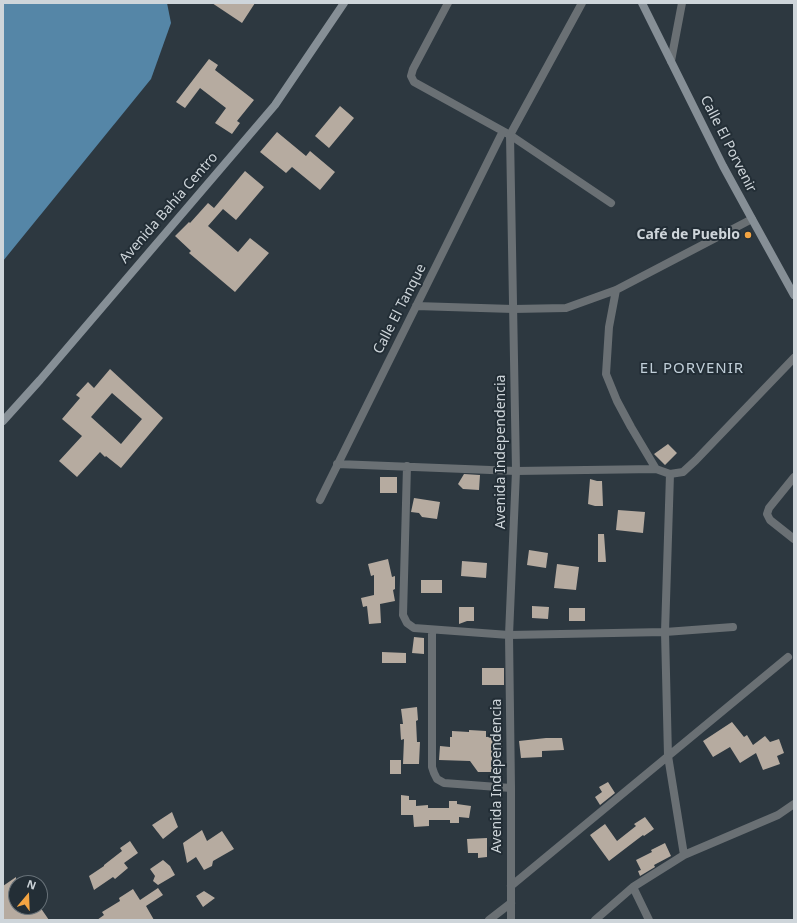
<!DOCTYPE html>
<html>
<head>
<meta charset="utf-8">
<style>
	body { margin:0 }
	#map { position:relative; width:797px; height:923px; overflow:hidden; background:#2d3840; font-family:"Noto Sans",sans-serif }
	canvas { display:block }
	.frame { position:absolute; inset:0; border:4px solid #ced5da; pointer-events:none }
	.north { position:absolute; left:8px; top:875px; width:40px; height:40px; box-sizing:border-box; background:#232e36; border:1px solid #677178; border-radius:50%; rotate:19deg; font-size:11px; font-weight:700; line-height:16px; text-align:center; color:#ced5da }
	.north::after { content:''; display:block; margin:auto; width:14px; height:18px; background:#f3a442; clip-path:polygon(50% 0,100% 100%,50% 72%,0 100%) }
</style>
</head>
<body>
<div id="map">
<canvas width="797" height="923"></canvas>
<div class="frame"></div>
<div class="north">N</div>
</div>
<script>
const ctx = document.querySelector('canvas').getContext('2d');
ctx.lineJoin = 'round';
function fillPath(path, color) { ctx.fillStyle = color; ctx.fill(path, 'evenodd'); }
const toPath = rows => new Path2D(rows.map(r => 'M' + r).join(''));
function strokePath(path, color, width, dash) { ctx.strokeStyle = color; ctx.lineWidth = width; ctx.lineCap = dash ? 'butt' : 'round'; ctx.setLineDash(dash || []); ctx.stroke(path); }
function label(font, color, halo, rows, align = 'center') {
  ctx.font = font + ' "Noto Sans",sans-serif'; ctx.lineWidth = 4; ctx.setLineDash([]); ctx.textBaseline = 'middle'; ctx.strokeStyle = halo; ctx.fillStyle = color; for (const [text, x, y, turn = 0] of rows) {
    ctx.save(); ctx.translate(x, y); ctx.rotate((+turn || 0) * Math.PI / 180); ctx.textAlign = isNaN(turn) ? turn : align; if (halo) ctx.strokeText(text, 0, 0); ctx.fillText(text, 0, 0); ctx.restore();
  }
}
fillPath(toPath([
	[3,3,167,3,171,23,151,79,3,261]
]), '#5586a7');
fillPath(toPath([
	[212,3,255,3,242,23],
	[209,59,218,65,215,70,254,100,237,121,240,123,232,134,215,123,226,108,200,88,185,108,176,102],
	[340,106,354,118,329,148,315,136],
	[277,132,306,156,310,151,335,172,320,190,292,167,286,173,260,152],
	[245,171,264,187,236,220,223,209,208,226,238,252,250,238,269,253,235,292,189,253,191,251,175,236,189,222,190,223,208,203,214,208],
	[110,369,163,418,121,468,106,456,105,457,100,452,77,477,59,461,82,436,62,419,80,398,76,395,88,382,94,388],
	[112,393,142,419,121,444,91,417],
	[668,444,677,453,665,465,654,454],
	[464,474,480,475,479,490,463,489,458,484],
	[380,477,397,477,397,493,380,493],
	[590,479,597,481,602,481,603,506,595,506,588,504],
	[414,498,440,502,437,519,422,517,419,513,411,512],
	[618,510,645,512,643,533,616,530],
	[598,534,604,534,606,562,598,562],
	[529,550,548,553,546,568,527,565],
	[388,559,392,577,395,576,395,589,393,590,395,601,380,604,381,623,369,624,367,606,363,607,361,598,374,595,374,575,371,576,368,564],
	[462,561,487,563,486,578,461,576],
	[557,564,579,567,576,590,554,588],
	[421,580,442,580,442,593,421,593],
	[532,606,549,607,548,619,532,618],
	[459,607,474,607,474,621,467,621,459,624],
	[569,608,585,608,585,621,569,621],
	[414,637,424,638,424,654,412,653],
	[382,652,406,653,406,663,382,663],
	[482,668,504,668,504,685,482,685],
	[417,707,418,720,416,721,417,742,420,742,419,764,403,764,404,739,401,740,400,724,403,724,401,709],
	[732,722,744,737,747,735,753,745,765,736,770,742,779,739,784,753,777,756,780,764,763,770,756,753,740,763,730,747,713,757,703,741],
	[469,730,486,731,486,737,502,736,502,748,492,748,492,772,478,772,470,761,439,760,440,746,450,747,450,737,452,737,452,731,469,732],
	[546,738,562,738,564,750,542,751,542,757,521,758,519,741],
	[390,760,401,760,401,774,390,774],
	[608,782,615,793,600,805,595,797,602,792,599,787],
	[401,795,409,796,409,800,416,800,416,806,428,805,428,808,449,808,449,801,457,801,457,804,471,806,469,818,459,817,459,823,450,823,450,820,429,820,429,826,414,827,413,815,401,815],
	[172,812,178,827,163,839,152,825],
	[645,817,654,829,644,836,643,835,609,861,590,835,605,824,617,841,636,826,634,824],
	[202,830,207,841,222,831,234,849,213,861,212,866,204,870,196,857,187,863,183,843],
	[487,838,487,857,478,858,478,853,468,853,467,839],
	[130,841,138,853,124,863,128,868,115,879,113,877,94,890,89,876,104,866,104,865,122,851,120,848],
	[665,843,671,856,654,865,655,867,640,876,638,871,641,870,636,860,652,852,651,850],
	[163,860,170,866,175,875,158,885,153,881,155,876,150,869],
	[16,877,16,907,40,907,49,920,3,920,3,886],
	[158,888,163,895,146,906,154,920,97,920,104,915,102,912,120,901,119,898,133,889,140,900],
	[204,891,215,898,203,907,196,896]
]), '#b6aba0');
strokePath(toPath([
	[448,3,413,69,411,76,414,82,510,135,611,203],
	[671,61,682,3],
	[616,290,609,327,606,374,617,401,631,427,656,469],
	[416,306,513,309,566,308,616,290,752,219],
	[337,464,516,471,656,469,670,474,683,472,696,460,794,358],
	[407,466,403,615,407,623,414,628,509,635,665,632,733,627],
	[670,474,665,632,668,756,684,855],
	[794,477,769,508,767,514,770,520,794,539],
	[320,500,503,131],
	[432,630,432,767,434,773,437,779,444,783,511,788],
	[511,886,788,657],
	[633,887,649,920],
	[489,920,511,903],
	[595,920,633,887,684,855,778,815,794,804]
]), '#6a7074', 8);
strokePath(toPath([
	[511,920,511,788,509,635,516,471,510,135,582,3]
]), '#6a7074', 8);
strokePath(toPath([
	[642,3,723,166,752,219,794,295],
	[3,421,40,380,275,105,344,3]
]), '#868f96', 8);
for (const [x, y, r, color] of [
	[748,235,4,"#f3a442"]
]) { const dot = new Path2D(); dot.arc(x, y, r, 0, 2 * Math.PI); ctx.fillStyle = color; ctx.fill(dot); strokePath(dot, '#232e36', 1.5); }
label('14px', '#ced5da', '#232e36', [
	["Calle El Porvenir",728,144,63],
	["Avenida Bahía Centro",169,208,-49],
	["Calle El Tanque",400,309,-63],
	["Avenida Independencia",501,452,-90],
	["Avenida Independencia",497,776,-90]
]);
label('bold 14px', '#ced5da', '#232e36', [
	["Café de Pueblo",740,235]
], 'right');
ctx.letterSpacing = '1px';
label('15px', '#c0ced8', '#232e36', [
	["EL PORVENIR",692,369]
]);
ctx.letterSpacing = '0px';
</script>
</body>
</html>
